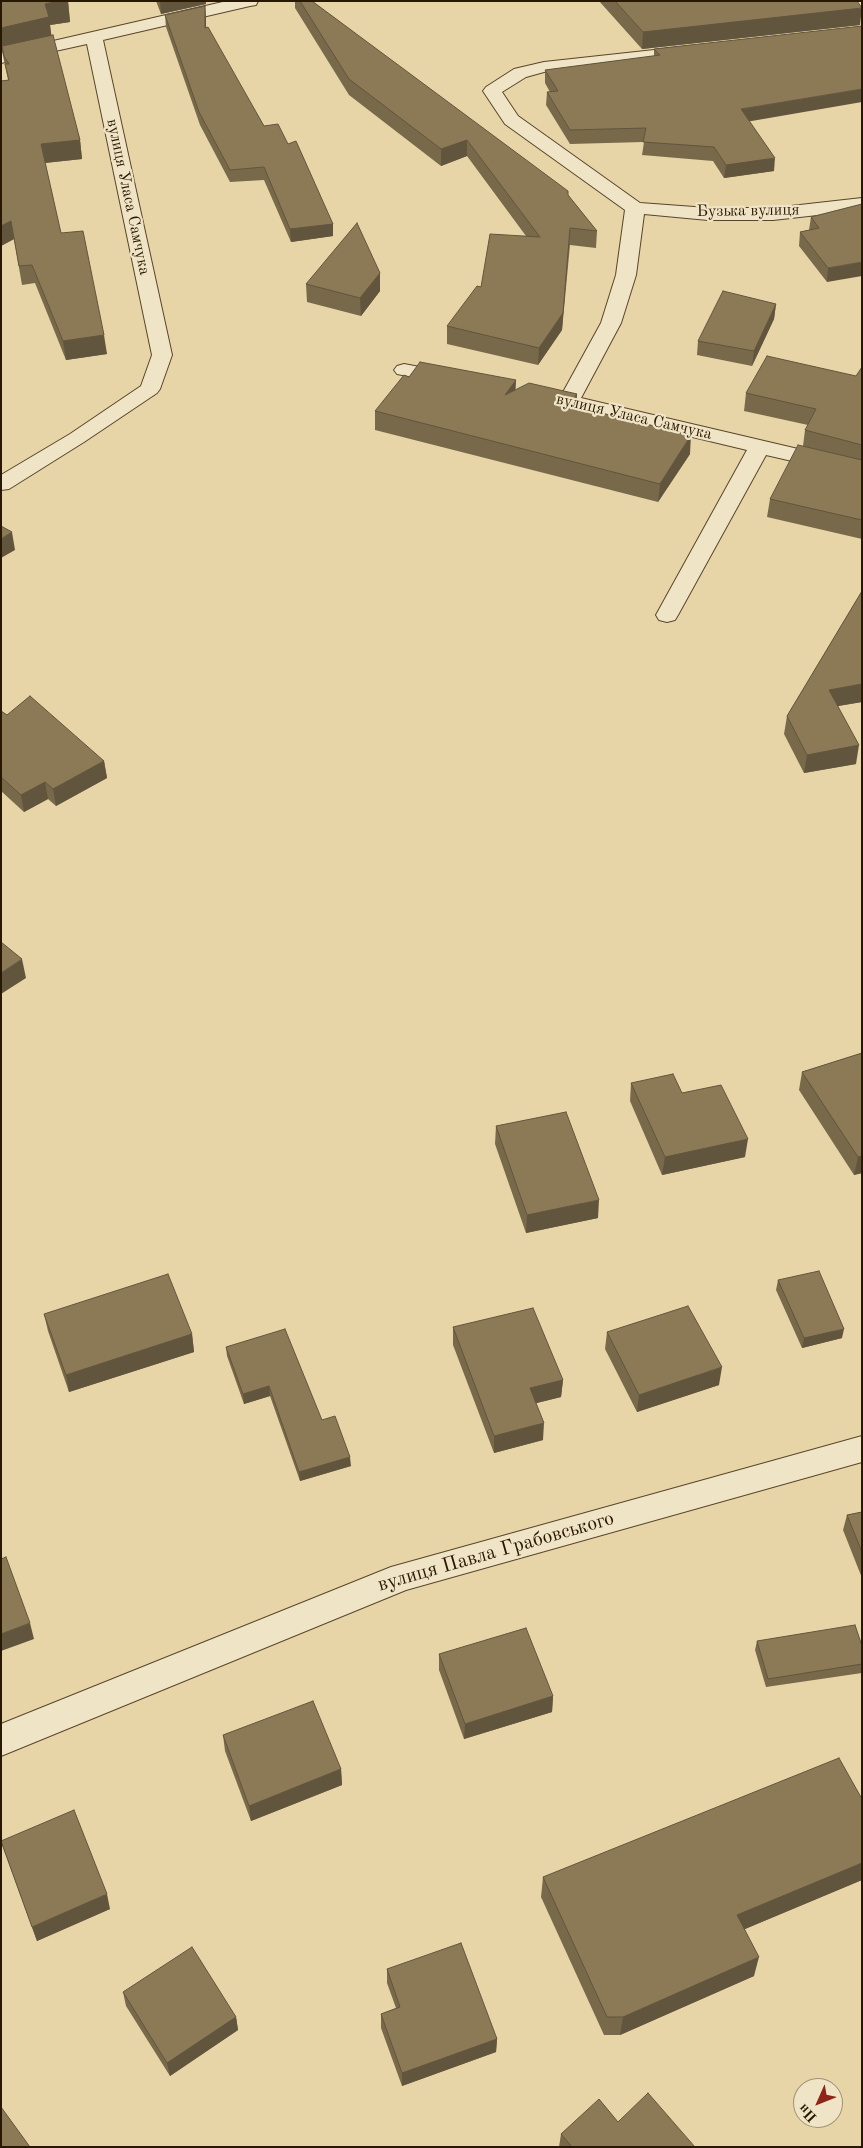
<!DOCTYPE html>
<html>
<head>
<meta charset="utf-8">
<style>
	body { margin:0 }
	#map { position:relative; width:863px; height:2148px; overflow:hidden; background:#e8d5a7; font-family:"Old Standard TT",serif }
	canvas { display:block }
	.frame { position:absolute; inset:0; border:2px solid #281701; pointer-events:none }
	.north { position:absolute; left:793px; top:2078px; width:50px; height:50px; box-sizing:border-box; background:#f0e4c6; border:1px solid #a09277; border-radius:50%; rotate:226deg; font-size:14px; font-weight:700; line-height:20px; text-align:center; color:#281701 }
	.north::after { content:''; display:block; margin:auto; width:18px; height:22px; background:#8f2418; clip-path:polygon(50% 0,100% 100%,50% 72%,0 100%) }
</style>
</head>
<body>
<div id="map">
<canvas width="863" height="2148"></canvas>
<div class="frame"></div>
<div class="north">Пн</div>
</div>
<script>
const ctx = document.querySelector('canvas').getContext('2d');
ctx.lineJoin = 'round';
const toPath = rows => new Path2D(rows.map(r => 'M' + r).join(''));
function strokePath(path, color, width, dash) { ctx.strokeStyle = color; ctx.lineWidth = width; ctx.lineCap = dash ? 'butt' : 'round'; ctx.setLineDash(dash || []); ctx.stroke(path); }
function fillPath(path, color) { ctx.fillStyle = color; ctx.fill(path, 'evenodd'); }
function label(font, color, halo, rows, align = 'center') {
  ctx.font = font + ' "Old Standard TT",serif'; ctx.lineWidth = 4.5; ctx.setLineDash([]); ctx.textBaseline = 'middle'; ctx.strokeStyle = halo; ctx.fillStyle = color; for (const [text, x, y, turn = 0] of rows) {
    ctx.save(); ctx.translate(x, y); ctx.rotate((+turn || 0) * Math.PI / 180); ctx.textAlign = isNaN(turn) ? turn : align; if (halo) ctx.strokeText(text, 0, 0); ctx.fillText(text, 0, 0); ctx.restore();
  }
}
const minor = toPath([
	[227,1,258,1,256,5,250,6,103,40,172,355,160,389,157,393,84,442,9,489,1,490,1,475,70,434,141,386,152,355,87,44,1,63,1,53,227,1],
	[691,46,697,47,700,51,697,55,544,72,526,77,502,92,518,116,640,203,708,208,773,208,862,198,862,210,773,220,708,220,644,214,636,275,621,323,581,398,862,464,862,477,766,455,678,615,675,620,667,622,659,620,656,615,747,450,546,402,543,398,546,394,553,392,562,394,601,323,616,275,625,210,505,124,483,91,486,87,514,69,544,62,691,46],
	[404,364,457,374,460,378,457,382,450,384,397,374,394,370,397,366,404,364],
	[862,1436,862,1462,406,1590,1,1756,1,1724,391,1567,862,1436]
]);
strokePath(minor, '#58462a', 2);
fillPath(minor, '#f0e4c6');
fillPath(toPath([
	[1,1,68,1,70,22,50,25,51,36,80,140,82,159,45,163,61,233,107,354,66,360,35,283,22,285,14,239,1,246,1,81,8,80,2,51,1,51],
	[156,1,206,1,206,4,161,14],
	[295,1,312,1,568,195,597,231,596,248,570,245,562,330,538,365,447,344,447,326,526,236,467,156,441,166,349,95,295,8],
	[599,1,857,1,860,25,642,49],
	[205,6,206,28,264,126,288,144,333,224,333,236,291,242,264,180,230,182,200,125,166,27,165,15],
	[654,49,749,121,774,171,724,178,713,161,642,155,644,142,570,144,546,105,547,92,550,92,545,83,545,70,654,56],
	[862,204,827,282,799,246,800,232,809,230,811,217],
	[380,273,380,291,361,316,307,302,306,284],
	[776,304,774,319,752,366,697,355,698,341],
	[862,367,862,539,767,517,770,499,803,446,805,430,808,425,744,411,746,393,856,376],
	[409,377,516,380,515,390,577,394,576,406,690,454,658,502,375,430,375,411],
	[862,591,862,702,838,706,856,764,804,773,784,734,787,716],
	[1,711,7,715,104,761,107,778,56,806,48,799,24,812,1,791],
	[862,1053,862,1173,854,1175,799,1090,802,1072],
	[631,1083,682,1093,745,1157,662,1175,630,1101],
	[496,1126,598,1218,526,1233,495,1144],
	[778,1280,842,1338,802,1348,776,1290],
	[44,1314,192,1334,194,1352,69,1392,48,1331],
	[453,1327,563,1380,561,1397,536,1403,543,1440,494,1453,453,1345],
	[607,1332,719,1385,637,1412,605,1349],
	[226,1347,322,1420,351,1466,300,1481,270,1396,244,1404,227,1356],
	[862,1512,862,1578,843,1530,847,1515],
	[757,1641,862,1646,862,1673,766,1687,755,1650],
	[439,1654,553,1696,552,1712,464,1739,439,1670],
	[223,1735,341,1769,342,1785,251,1821,225,1751],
	[862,1799,862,1880,745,1929,754,1976,620,2035,604,2035,541,1897,543,1877],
	[1,1842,110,1909,37,1941],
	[387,1969,497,2039,496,2052,402,2086,381,2028,381,2014,396,2008,387,1983],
	[123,1992,236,2017,238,2030,170,2076,126,2006],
	[618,2122,695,2147,559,2147,561,2134]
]), '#78694b');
fillPath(toPath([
	[58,1,68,1,70,22,50,25,52,39,1,51,1,28,45,4],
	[160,1,206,1,206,4,161,14],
	[205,6,206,18,206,40,205,28],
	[862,8,860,25,642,49,643,32],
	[862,89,862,102,740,123,741,109],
	[80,140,82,159,44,163,41,144],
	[467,140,467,156,441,166,441,149],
	[775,158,774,171,724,178,726,165],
	[11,221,14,239,1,246,1,226],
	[333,224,333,236,291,242,290,229],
	[570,228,562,330,538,365,539,348],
	[862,262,862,276,827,282,828,268],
	[380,273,380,291,361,316,360,298],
	[776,304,774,319,752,366,754,351],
	[104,335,107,354,66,360,63,341],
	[516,380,515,399,505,395],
	[577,394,576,412,569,405],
	[691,435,690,454,658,502,660,484],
	[12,532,15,550,1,558,1,539],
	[862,684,862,702,826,708,829,690],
	[859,745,856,764,804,773,807,755],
	[104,761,107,778,56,806,53,789],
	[45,782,48,799,24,812,21,795],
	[22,959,26,978,1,994,1,973],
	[748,1139,745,1157,662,1175,665,1157],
	[862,1156,862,1173,854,1175,858,1157],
	[599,1200,598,1218,526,1233,527,1215],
	[844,1329,842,1338,802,1348,804,1338],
	[192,1334,194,1352,69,1392,66,1375],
	[722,1367,719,1385,637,1412,639,1395],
	[563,1380,561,1397,529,1405,530,1388],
	[269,1386,270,1396,244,1404,243,1394],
	[544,1423,543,1440,494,1453,494,1436],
	[350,1457,351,1466,300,1481,299,1472],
	[30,1623,34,1639,1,1651,1,1634],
	[553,1696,552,1712,464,1739,465,1724],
	[341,1769,342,1785,251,1821,249,1806],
	[862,1863,862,1880,733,1934,737,1915],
	[107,1894,110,1909,37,1941,32,1927],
	[759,1957,754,1976,620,2035,623,2017],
	[236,2017,238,2030,170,2076,167,2063],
	[497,2039,496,2052,402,2086,402,2073]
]), '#62553d');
const building = toPath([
	[1,1,58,1,45,4,49,17,1,28,1,1],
	[300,1,312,1,568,191,568,195,597,231,570,228,563,313,539,348,447,326,477,286,481,287,490,234,540,237,467,140,441,149,349,79,300,1],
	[615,1,857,1,862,8,643,32,615,1],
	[205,6,205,28,208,27,264,126,278,124,288,144,296,141,333,224,290,229,264,167,230,170,199,112,165,15,205,6],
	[862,26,862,89,741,109,775,158,726,165,714,147,643,142,646,128,570,130,547,92,558,91,545,70,660,55,654,49,862,26],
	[53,35,80,140,41,144,61,233,83,231,104,335,63,341,32,265,19,266,11,221,1,226,1,81,9,80,5,64,9,64,4,56,2,46,53,35],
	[862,204,862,262,828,268,800,232,819,228,811,217,862,204],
	[357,223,380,273,360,298,306,284,357,223],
	[723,291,776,304,754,351,698,341,723,291],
	[767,356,856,376,862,367,862,445,805,430,816,409,746,393,767,356],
	[420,362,516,380,505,395,529,383,577,394,569,405,691,435,660,484,375,411,404,375,409,377,420,362],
	[798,445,862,460,862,520,770,499,798,445],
	[1,526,12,532,1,539,1,526],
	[862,591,862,684,829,690,859,745,807,755,787,716,862,591],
	[30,696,104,761,53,789,45,782,21,795,1,777,1,711,7,715,30,696],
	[1,942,22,959,1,973,1,942],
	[862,1053,862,1156,858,1157,802,1072,862,1053],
	[673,1074,682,1093,721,1085,748,1139,665,1157,631,1083,673,1074],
	[566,1112,599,1200,527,1215,496,1126,566,1112],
	[819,1271,844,1329,804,1338,778,1280,819,1271],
	[168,1274,192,1334,66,1375,44,1314,168,1274],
	[688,1306,722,1367,639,1395,607,1332,688,1306],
	[533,1308,563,1380,530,1388,544,1423,494,1436,453,1327,533,1308],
	[285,1329,322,1420,335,1416,350,1457,299,1472,269,1386,243,1394,226,1347,285,1329],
	[862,1512,862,1552,847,1515,862,1512],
	[6,1557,30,1623,1,1634,1,1559,6,1557],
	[855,1625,862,1646,862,1664,768,1679,757,1641,855,1625],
	[526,1628,553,1696,465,1724,439,1654,526,1628],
	[313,1701,341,1769,249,1806,223,1735,313,1701],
	[839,1758,862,1799,862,1863,737,1915,759,1957,623,2017,607,2017,543,1877,839,1758],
	[74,1810,107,1894,32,1927,1,1841,74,1810],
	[461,1943,497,2039,402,2073,381,2014,400,2007,387,1969,461,1943],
	[192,1947,236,2017,167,2063,123,1992,192,1947],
	[648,2093,695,2147,572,2147,561,2134,599,2099,618,2122,648,2093],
	[1,2107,30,2147,1,2147,1,2107]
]);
fillPath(building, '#8c7a57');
strokePath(building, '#62553d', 1);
label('16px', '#281701', '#f0e4c6', [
	["вулиця Уласа Самчука",128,197,78],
	["Бузька вулиця",748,211,-1],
	["вулиця Уласа Самчука",634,417,13]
]);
label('20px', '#281701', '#f0e4c6', [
	["вулиця Павла Грабовського",496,1552,-16]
]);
</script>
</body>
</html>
